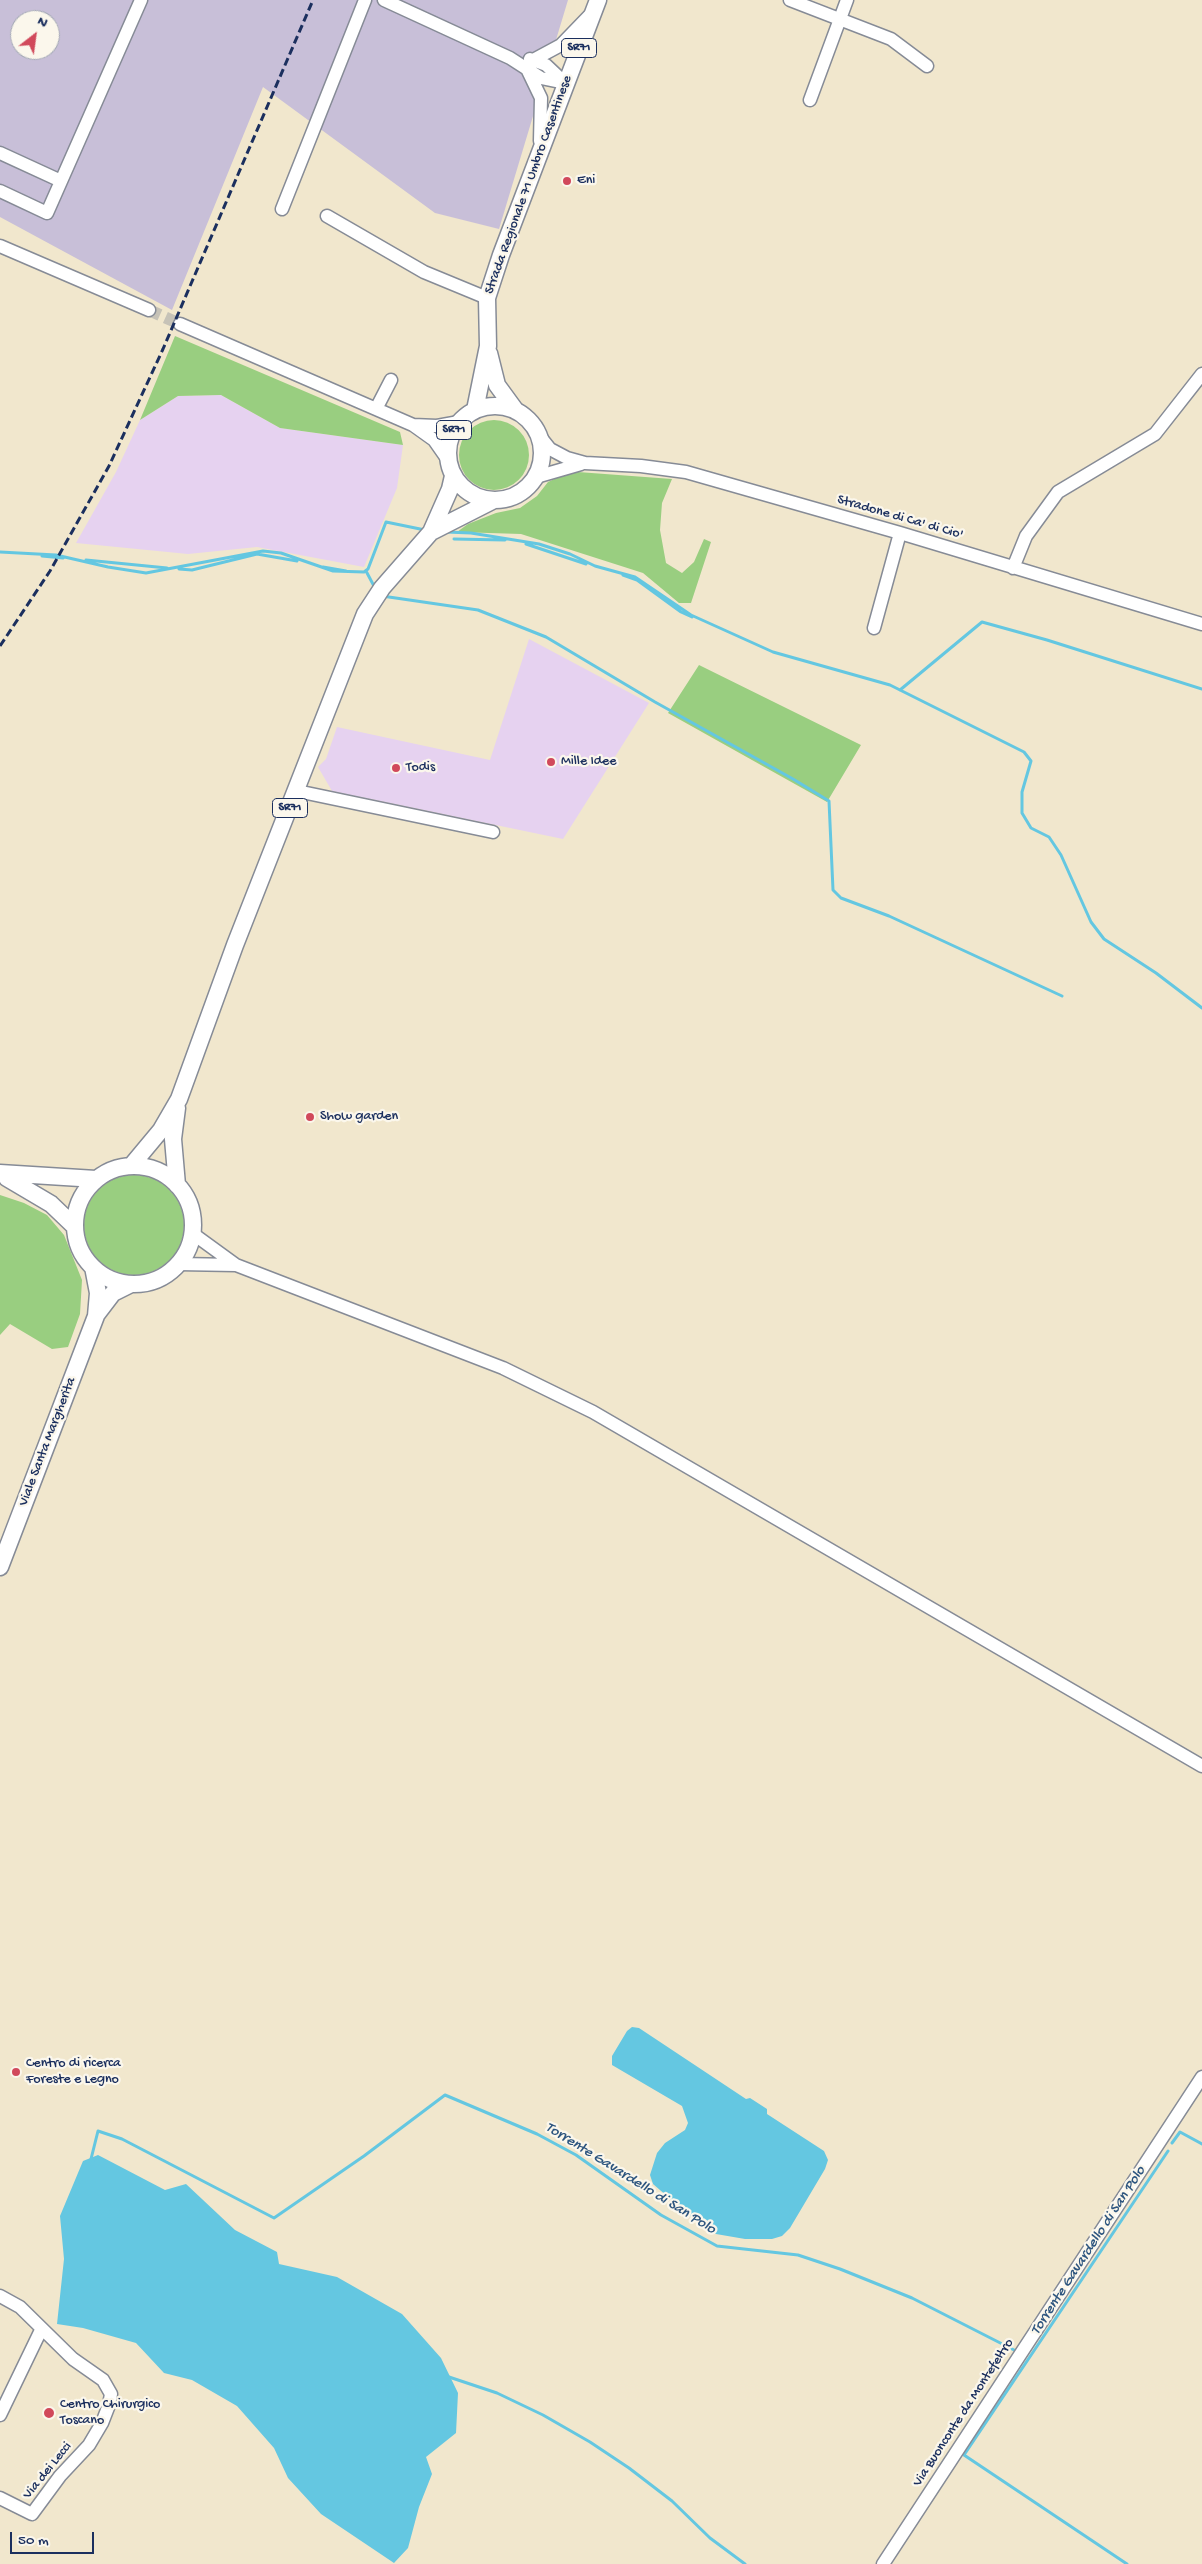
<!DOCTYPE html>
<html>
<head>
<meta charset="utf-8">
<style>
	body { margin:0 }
	#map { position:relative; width:1202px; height:2564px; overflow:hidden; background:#f1e7cd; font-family:"Gochi Hand",sans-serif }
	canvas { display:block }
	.north { position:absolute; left:10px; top:10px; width:50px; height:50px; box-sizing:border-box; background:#fbf7ec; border:1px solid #a1a7b3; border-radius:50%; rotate:30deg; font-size:14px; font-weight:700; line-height:20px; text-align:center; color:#1b2f5e }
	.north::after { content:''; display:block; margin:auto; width:18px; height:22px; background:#d1495b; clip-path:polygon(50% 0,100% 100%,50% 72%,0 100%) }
	.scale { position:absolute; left:10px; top:2532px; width:84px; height:22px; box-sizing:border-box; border:2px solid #1b2f5e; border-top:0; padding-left:6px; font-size:15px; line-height:18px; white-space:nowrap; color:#1b2f5e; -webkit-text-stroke:4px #fbf7ec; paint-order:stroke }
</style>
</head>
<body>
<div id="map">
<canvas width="1202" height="2564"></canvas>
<div class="north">N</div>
<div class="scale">50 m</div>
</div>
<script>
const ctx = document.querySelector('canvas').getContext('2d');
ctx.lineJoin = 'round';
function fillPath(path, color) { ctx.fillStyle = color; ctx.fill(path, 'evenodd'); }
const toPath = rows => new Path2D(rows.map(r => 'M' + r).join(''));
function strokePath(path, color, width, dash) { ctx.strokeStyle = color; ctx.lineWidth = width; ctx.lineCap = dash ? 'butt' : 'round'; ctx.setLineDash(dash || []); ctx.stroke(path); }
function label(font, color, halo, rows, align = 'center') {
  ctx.font = font + ' "Gochi Hand",sans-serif'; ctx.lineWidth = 4.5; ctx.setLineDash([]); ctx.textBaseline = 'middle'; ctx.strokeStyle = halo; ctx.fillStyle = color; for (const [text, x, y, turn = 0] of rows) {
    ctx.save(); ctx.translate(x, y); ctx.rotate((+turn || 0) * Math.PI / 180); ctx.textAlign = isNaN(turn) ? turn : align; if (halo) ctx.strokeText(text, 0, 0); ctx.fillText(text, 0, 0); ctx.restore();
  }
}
fillPath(toPath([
	[221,395,280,428,403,445,397,488,364,567,257,547,188,554,76,543,116,472,140,420,178,396],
	[529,639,649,703,563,839,332,791,318,767,326,759,337,727,490,760]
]), '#e6d2f0');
fillPath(toPath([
	[0,0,568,0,499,229,435,213,263,87,172,310,0,217],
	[20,20,50,20,50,50,20,50]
]), '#c8bfd8');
fillPath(toPath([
	[175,336,400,432,403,445,280,428,221,395,178,396,140,420],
	'459 455a35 35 0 1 1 70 0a35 35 0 1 1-70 0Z',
	[578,472,672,479,662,503,660,530,666,563,682,573,694,562,704,539,711,542,691,603,679,603,643,573,521,534,457,532,468,524,496,513,520,508,537,496,548,482,563,475],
	[699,665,861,745,827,802,668,713],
	'84 1225a50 50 0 1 1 100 0a50 50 0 1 1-100 0Z',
	[0,1195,24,1203,47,1215,64,1235,82,1280,80,1314,68,1347,52,1349,10,1324,0,1335]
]), '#99ce80');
fillPath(toPath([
	[632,2027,639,2028,746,2099,750,2098,767,2109,767,2114,824,2151,828,2160,825,2169,790,2228,782,2236,772,2239,745,2239,716,2234,697,2222,653,2184,650,2175,657,2153,665,2143,685,2130,688,2123,682,2106,612,2065,612,2056,627,2031],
	[98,2155,165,2190,186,2184,235,2230,277,2252,279,2264,337,2277,402,2314,441,2358,458,2393,456,2433,426,2457,432,2474,419,2507,408,2548,394,2563,321,2514,288,2478,274,2448,237,2406,192,2380,164,2373,136,2343,83,2328,57,2324,64,2259,60,2216,83,2161]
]), '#64c7e1');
strokePath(toPath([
	[446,532,471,533,539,544,570,554,595,566,635,577,691,615,773,652,890,685,1024,752,1031,761,1022,792,1022,813,1031,828,1049,837,1061,855,1091,922,1104,939,1156,973,1202,1008],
	[454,539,505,540],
	[526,544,586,564],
	[0,552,56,555,108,567,146,573,263,551,281,553,333,571,364,572,368,569,386,522,425,530],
	[42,556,63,558],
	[86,560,167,568],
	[323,567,346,571],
	[179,569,192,570,257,554,297,561],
	[366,571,375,588],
	[623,575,637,580,681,612,692,617],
	[382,596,478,610,546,637,655,702,793,779,829,801,833,890,841,898,889,916,1062,996],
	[900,690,982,622,1047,640,1202,689],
	[1172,2143,1180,2132,1202,2144],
	[93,2161,91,2159,98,2131,122,2139,274,2218,364,2156,445,2095,537,2134,576,2155,661,2215,717,2246,798,2255,840,2269,912,2298,1016,2351],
	[449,2377,497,2393,543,2415,590,2442,629,2468,672,2501,710,2538,745,2564],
	[1127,2564,964,2455,1168,2151]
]), '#64c7e1', 3);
strokePath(toPath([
	[149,310,180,324]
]), '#c6c2b7', 12, [12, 6]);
const minor = toPath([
	[384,0,510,58,541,78,565,83],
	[790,0,891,39,927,66],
	[530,59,546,65,565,83],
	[535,59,561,45,589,16],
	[528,71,541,98,540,141],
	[810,100,847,0],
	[0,153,61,181],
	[0,191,47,213,141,0],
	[282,209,365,0],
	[327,216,424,272,487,298],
	[0,246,149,310],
	[180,324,413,425,434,440,448,460],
	[376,409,391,380],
	[413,425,437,426,459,422],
	[538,434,550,449,567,458,585,463,641,466,686,472,900,533,1202,624],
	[536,477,581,464],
	[1013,568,1026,536,1058,492,1155,434,1202,374],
	[874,628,900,533],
	[297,791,493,832],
	[192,1233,236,1265,503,1368,593,1412,1202,1766],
	[178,1264,236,1265],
	[0,2296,20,2307,73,2359,103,2380,111,2394,109,2405,102,2423,89,2445,60,2476,32,2514,0,2498],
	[0,2415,41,2330],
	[883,2564,1202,2077]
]);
const major = toPath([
	[489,353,497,385,516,411],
	'448 453a47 47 0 1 1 94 0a47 47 0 1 1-94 0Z',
	[475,410,488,346,487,298,501,255,598,0],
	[431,532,450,489,453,476],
	[131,1166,161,1130,179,1099,235,945,365,614,382,588,431,532,492,501],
	'75 1225a59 59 0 1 1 118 0a59 59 0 1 1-118 0Z',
	[0,1173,96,1179],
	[7,1178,51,1204,75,1227],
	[177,1185,173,1139,177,1108],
	[97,1314,113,1293,131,1284],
	[0,1567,96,1316,98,1293,93,1267]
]);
strokePath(minor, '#868b96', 15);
strokePath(major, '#868b96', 19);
strokePath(minor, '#fff', 12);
strokePath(major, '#fff', 16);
strokePath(toPath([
	[0,646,50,571,109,466,163,349,313,0]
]), '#1b2f5e', 3, [8, 4]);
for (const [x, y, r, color] of [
	[567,181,5,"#d1495b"],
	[551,762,5,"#d1495b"],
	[396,768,5,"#d1495b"],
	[310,1117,5,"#d1495b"],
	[16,2072,5,"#d1495b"],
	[49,2413,6,"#d1495b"]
]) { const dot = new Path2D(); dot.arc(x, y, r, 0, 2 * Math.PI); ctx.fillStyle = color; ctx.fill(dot); strokePath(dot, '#fbf7ec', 2); }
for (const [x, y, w] of [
	[579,48,35],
	[454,430,35],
	[290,808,35]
]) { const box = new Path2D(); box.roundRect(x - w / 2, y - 9.5, w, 19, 4); ctx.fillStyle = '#fbf7ec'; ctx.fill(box); strokePath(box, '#1b2f5e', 1); }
label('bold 12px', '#1b2f5e', null, [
	["SR71",579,48],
	["SR71",454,430],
	["SR71",290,808]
]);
label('14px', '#1b2f5e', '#fbf7ec', [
	["Eni",577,181],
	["Mille Idee",561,762],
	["Todis",406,768],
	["Show garden",320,1117],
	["Centro di ricerca",26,2064],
	["Foreste e Legno",26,2080],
	["Centro Chirurgico",60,2405],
	["Toscano",60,2421]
], 'left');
label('14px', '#1b2f5e', '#fbf7ec', [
	["Strada Regionale 71 Umbro Casentinese",529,185,-70],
	["Stradone di Ca' di Cio'",900,518,16],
	["Viale Santa Margherita",48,1442,-69],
	["Via Buonconte da Montefeltro",964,2413,-57],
	["Via dei Lecci",48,2471,-51]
]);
label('italic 15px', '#2d557f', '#fbf7ec', [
	["Torrente Gavardello di San Polo",630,2179,32],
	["Torrente Gavardello di San Polo",1089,2251,-57]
]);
</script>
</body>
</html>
